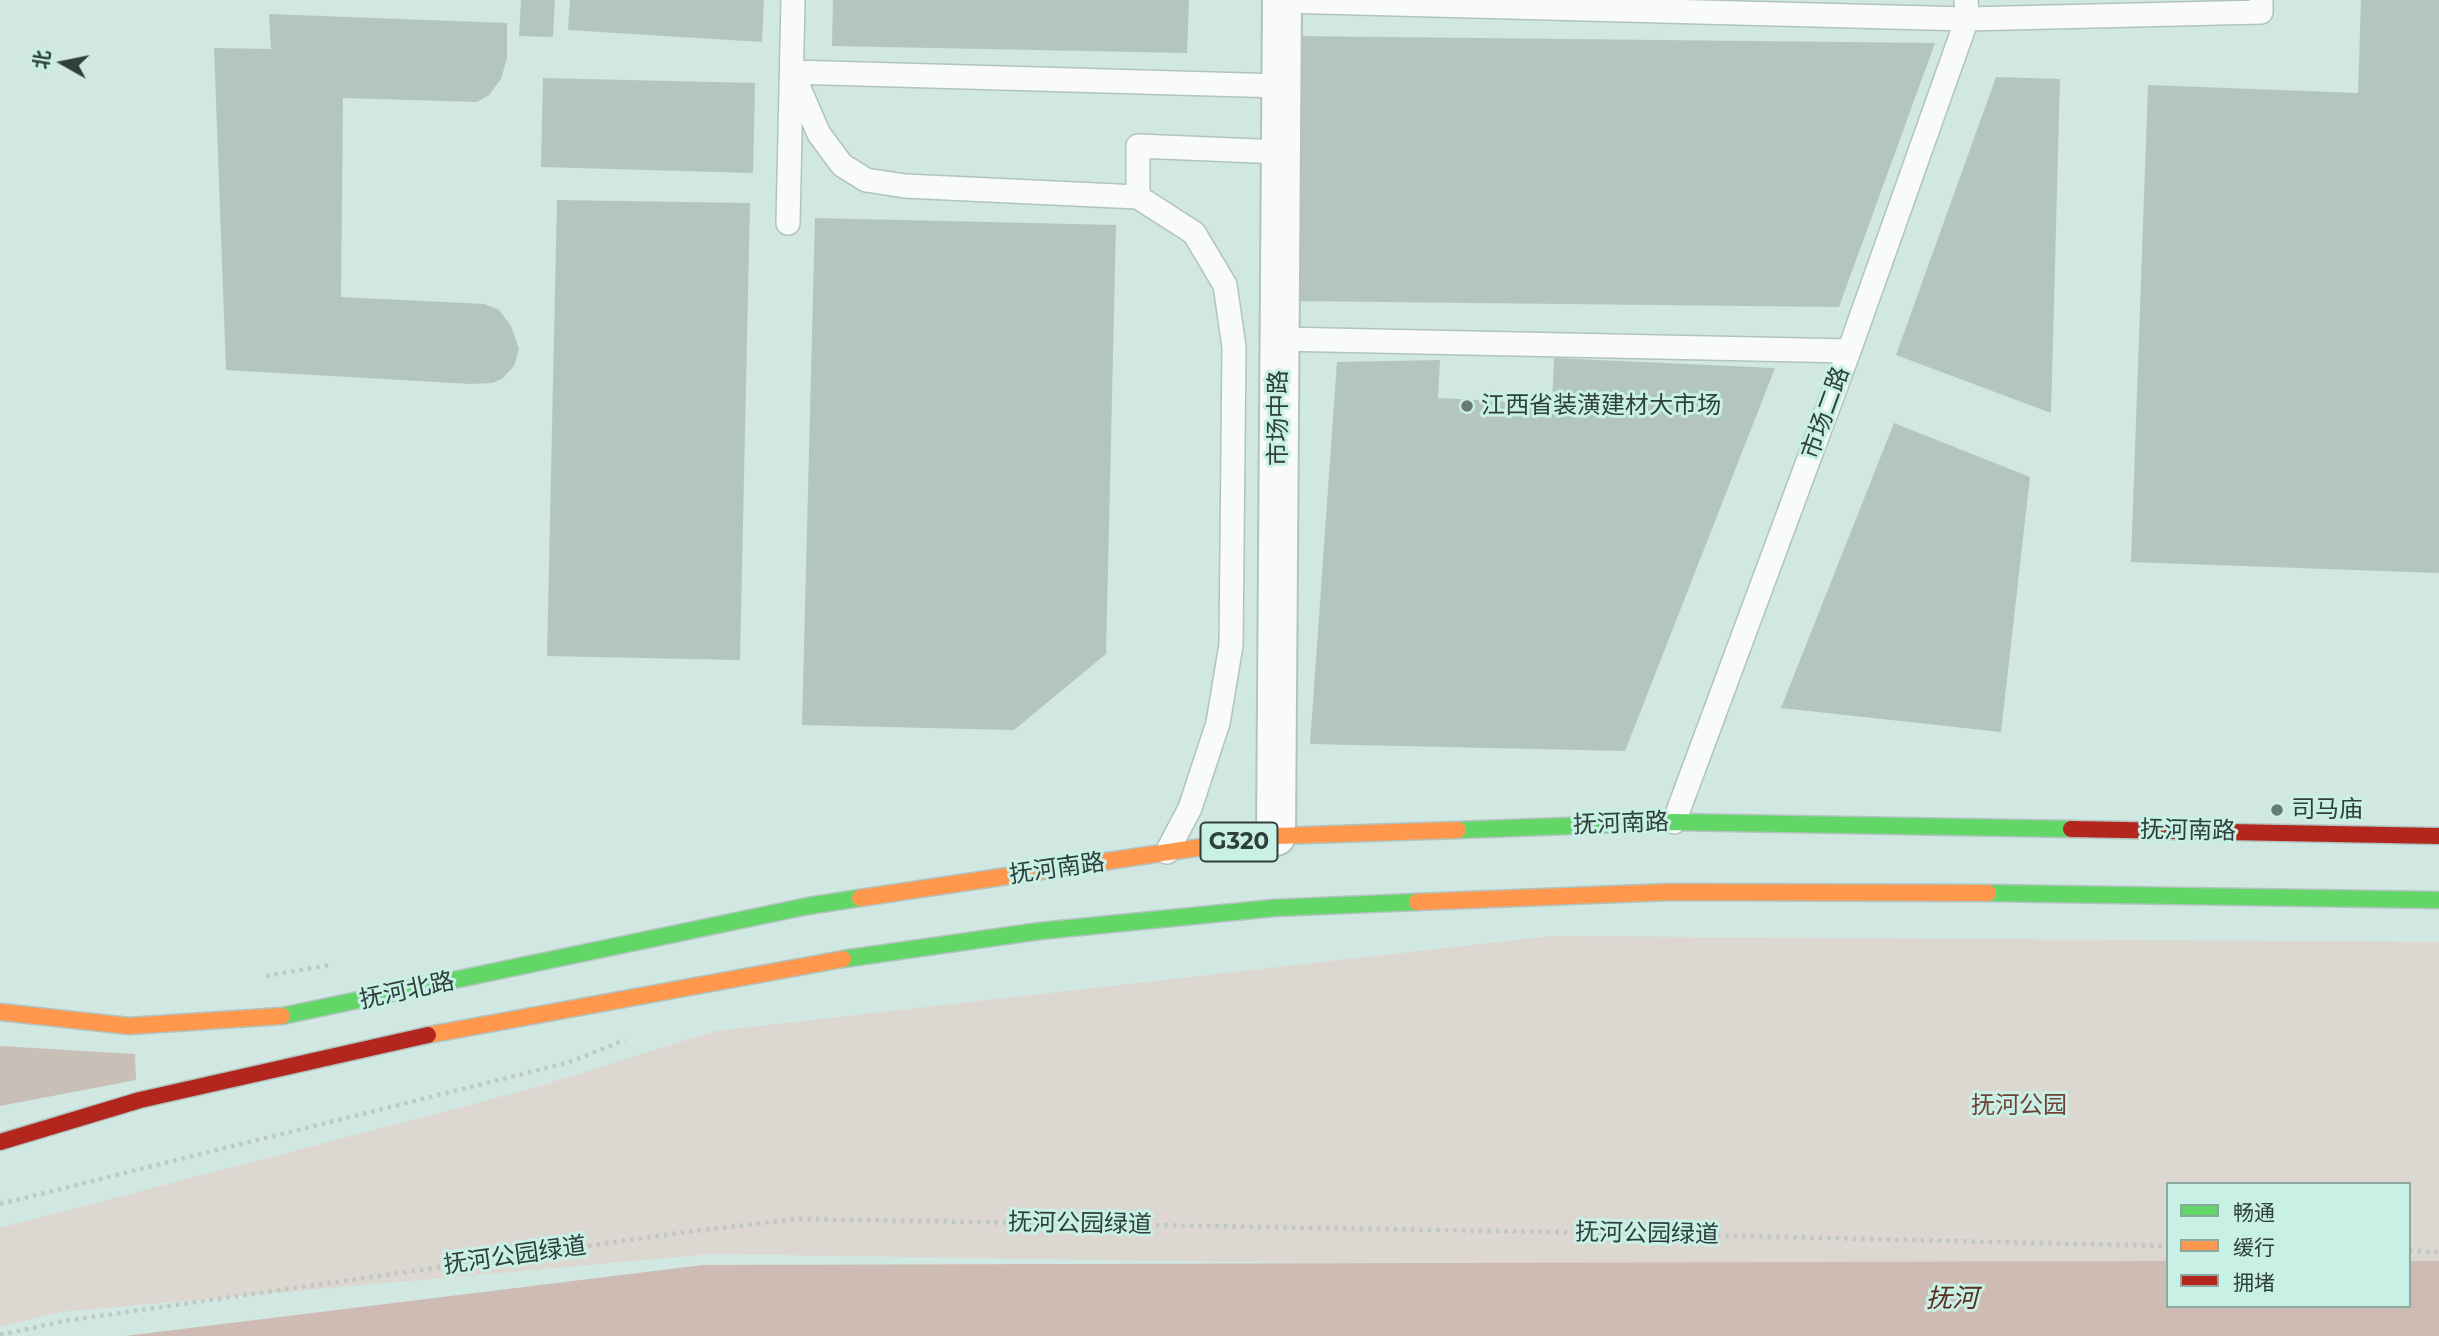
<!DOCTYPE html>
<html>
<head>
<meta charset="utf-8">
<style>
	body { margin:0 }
	#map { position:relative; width:2439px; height:1336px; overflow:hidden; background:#d1e7e1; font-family:Montserrat,"Noto Sans SC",sans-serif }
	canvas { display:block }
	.legend { position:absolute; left:2166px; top:1182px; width:245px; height:126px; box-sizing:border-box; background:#c8f0e5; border:2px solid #8ba9a1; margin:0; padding:9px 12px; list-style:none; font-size:21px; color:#2f3f3b }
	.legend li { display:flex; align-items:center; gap:14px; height:35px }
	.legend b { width:35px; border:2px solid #8ba9a1 }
	.north { position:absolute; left:28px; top:28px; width:70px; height:70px; -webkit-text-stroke:5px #c8f0e5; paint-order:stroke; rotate:279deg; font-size:19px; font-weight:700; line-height:28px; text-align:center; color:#2f3f3b }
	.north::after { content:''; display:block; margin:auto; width:24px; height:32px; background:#2f3f3b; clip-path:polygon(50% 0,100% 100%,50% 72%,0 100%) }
</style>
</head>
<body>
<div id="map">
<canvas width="2439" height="1336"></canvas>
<ul class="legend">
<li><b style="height:9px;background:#63d668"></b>畅通</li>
<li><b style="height:9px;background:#ff974d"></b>缓行</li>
<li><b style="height:9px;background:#b3261e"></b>拥堵</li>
</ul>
<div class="north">北</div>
</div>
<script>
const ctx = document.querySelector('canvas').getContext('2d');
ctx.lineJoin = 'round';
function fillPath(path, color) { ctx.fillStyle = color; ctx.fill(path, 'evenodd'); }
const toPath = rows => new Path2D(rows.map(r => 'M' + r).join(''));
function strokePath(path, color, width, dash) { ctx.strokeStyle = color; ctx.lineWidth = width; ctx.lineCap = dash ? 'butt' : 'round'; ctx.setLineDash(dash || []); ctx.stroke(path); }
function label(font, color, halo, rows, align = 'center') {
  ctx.font = font + ' Montserrat,"Noto Sans SC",sans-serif'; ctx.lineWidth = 6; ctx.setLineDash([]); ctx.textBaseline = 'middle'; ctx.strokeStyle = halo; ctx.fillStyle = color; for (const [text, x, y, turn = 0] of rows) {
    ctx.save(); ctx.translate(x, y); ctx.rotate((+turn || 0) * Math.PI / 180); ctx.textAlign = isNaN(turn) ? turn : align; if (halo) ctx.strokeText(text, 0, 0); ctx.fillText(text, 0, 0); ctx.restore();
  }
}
fillPath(toPath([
	[1551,936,2439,942,2439,1280,2409,1279,2409,1184,2168,1184,2168,1276,712,1254,60,1312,0,1327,0,1228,530,1089,715,1031]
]), '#dcd7d0');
fillPath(toPath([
	[0,1046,135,1054,136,1080,0,1106]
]), '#c8bfb7');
fillPath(toPath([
	[2168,1261,2168,1306,2409,1306,2409,1261,2439,1261,2439,1336,125,1336,703,1265]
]), '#cebcb4');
fillPath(toPath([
	[521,0,555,0,553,37,519,36],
	[570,0,764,0,762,42,568,30],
	[833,0,1189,0,1187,53,832,46],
	[2361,0,2439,0,2439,573,2131,562,2148,85,2358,93],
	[269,14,507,23,507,58,501,79,489,95,477,102,343,98,341,297,485,304,499,310,511,326,519,349,514,366,503,378,493,383,471,384,226,370,214,48,271,49],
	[1293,36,1935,43,1839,307,1290,301],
	[1996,77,2060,79,2051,413,1896,355],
	[543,78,755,83,753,173,541,167],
	[557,200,750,203,740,660,547,656],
	[815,218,1116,225,1106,654,1014,730,802,725],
	[1554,358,1775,368,1625,751,1310,744,1337,362,1440,360,1438,398,1552,404],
	[1894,423,2030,477,2001,732,1781,708]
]), '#b4c5c1');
const lane = toPath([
	[1282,1,1967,19,2261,12,2261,0],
	[1281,152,1138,146,1138,197,905,186,866,180,842,165,819,134,792,72,1281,86],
	[1138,197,1194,233,1225,285,1234,347,1231,645,1218,723,1190,808,1167,852],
	[788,223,793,0],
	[1280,339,1849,351],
	[1674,822,1849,351,1967,19,1966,0]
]);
const street = toPath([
	[1276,836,1282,0]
]);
const fast = toPath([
	[1458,830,1674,822,2071,829],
	[1988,893,2439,900],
	[843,959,1040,931,1274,908,1417,902],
	[282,1016,808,906,860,898]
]);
const slow = toPath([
	[860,898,1276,836,1458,830],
	[1417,902,1670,892,1988,893],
	[0,1012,129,1026,282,1016],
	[428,1035,843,959]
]);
const jam = toPath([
	[2071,829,2439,836],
	[0,1142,140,1100,428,1035]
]);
strokePath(lane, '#b1c3be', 26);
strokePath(street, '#b1c3be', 42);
strokePath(fast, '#b1c3be', 19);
strokePath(slow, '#b1c3be', 19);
strokePath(jam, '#b1c3be', 19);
strokePath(toPath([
	[266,976,330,965],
	[0,1204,567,1063,625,1040],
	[2409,1251,2439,1252],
	[0,1335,64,1321,685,1232,798,1219,1611,1233,2168,1246]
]), '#c0c8c5', 4.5, [3.5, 5]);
strokePath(lane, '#f8fbfa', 23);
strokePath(street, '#f8fbfa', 38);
strokePath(fast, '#63d668', 16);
strokePath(slow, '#ff974d', 16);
strokePath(jam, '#b3261e', 16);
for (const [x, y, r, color] of [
	[1467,406,7,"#687a75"],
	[2277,810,7,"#687a75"]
]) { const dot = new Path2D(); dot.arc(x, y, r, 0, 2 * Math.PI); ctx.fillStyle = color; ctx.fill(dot); strokePath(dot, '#c8f0e5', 2.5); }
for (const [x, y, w] of [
	[1239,842,77]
]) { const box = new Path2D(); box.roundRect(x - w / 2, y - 19.5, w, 39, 5); ctx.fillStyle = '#c8f0e5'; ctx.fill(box); strokePath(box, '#2f3f3b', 2); }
label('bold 23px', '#2f3f3b', null, [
	["G320",1239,842]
]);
label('24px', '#2f3f3b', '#c8f0e5', [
	["江西省装潢建材大市场",1481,406],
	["司马庙",2291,810]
], 'left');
label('24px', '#2f3f3b', '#c8f0e5', [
	["市场二路",1826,413,-70],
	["市场中路",1279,418,-90],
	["抚河南路",1621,824,-2],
	["抚河南路",2188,831,1],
	["抚河南路",1057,869,-8],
	["抚河北路",407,991,-12],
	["抚河公园绿道",1080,1224,1],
	["抚河公园绿道",1647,1234,1],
	["抚河公园绿道",515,1256,-8]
]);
label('24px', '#734135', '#c8f0e5', [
	["抚河公园",2019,1106]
]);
label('italic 26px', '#5b2c20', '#c8f0e5', [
	["抚河",1952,1299]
]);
</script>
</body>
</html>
